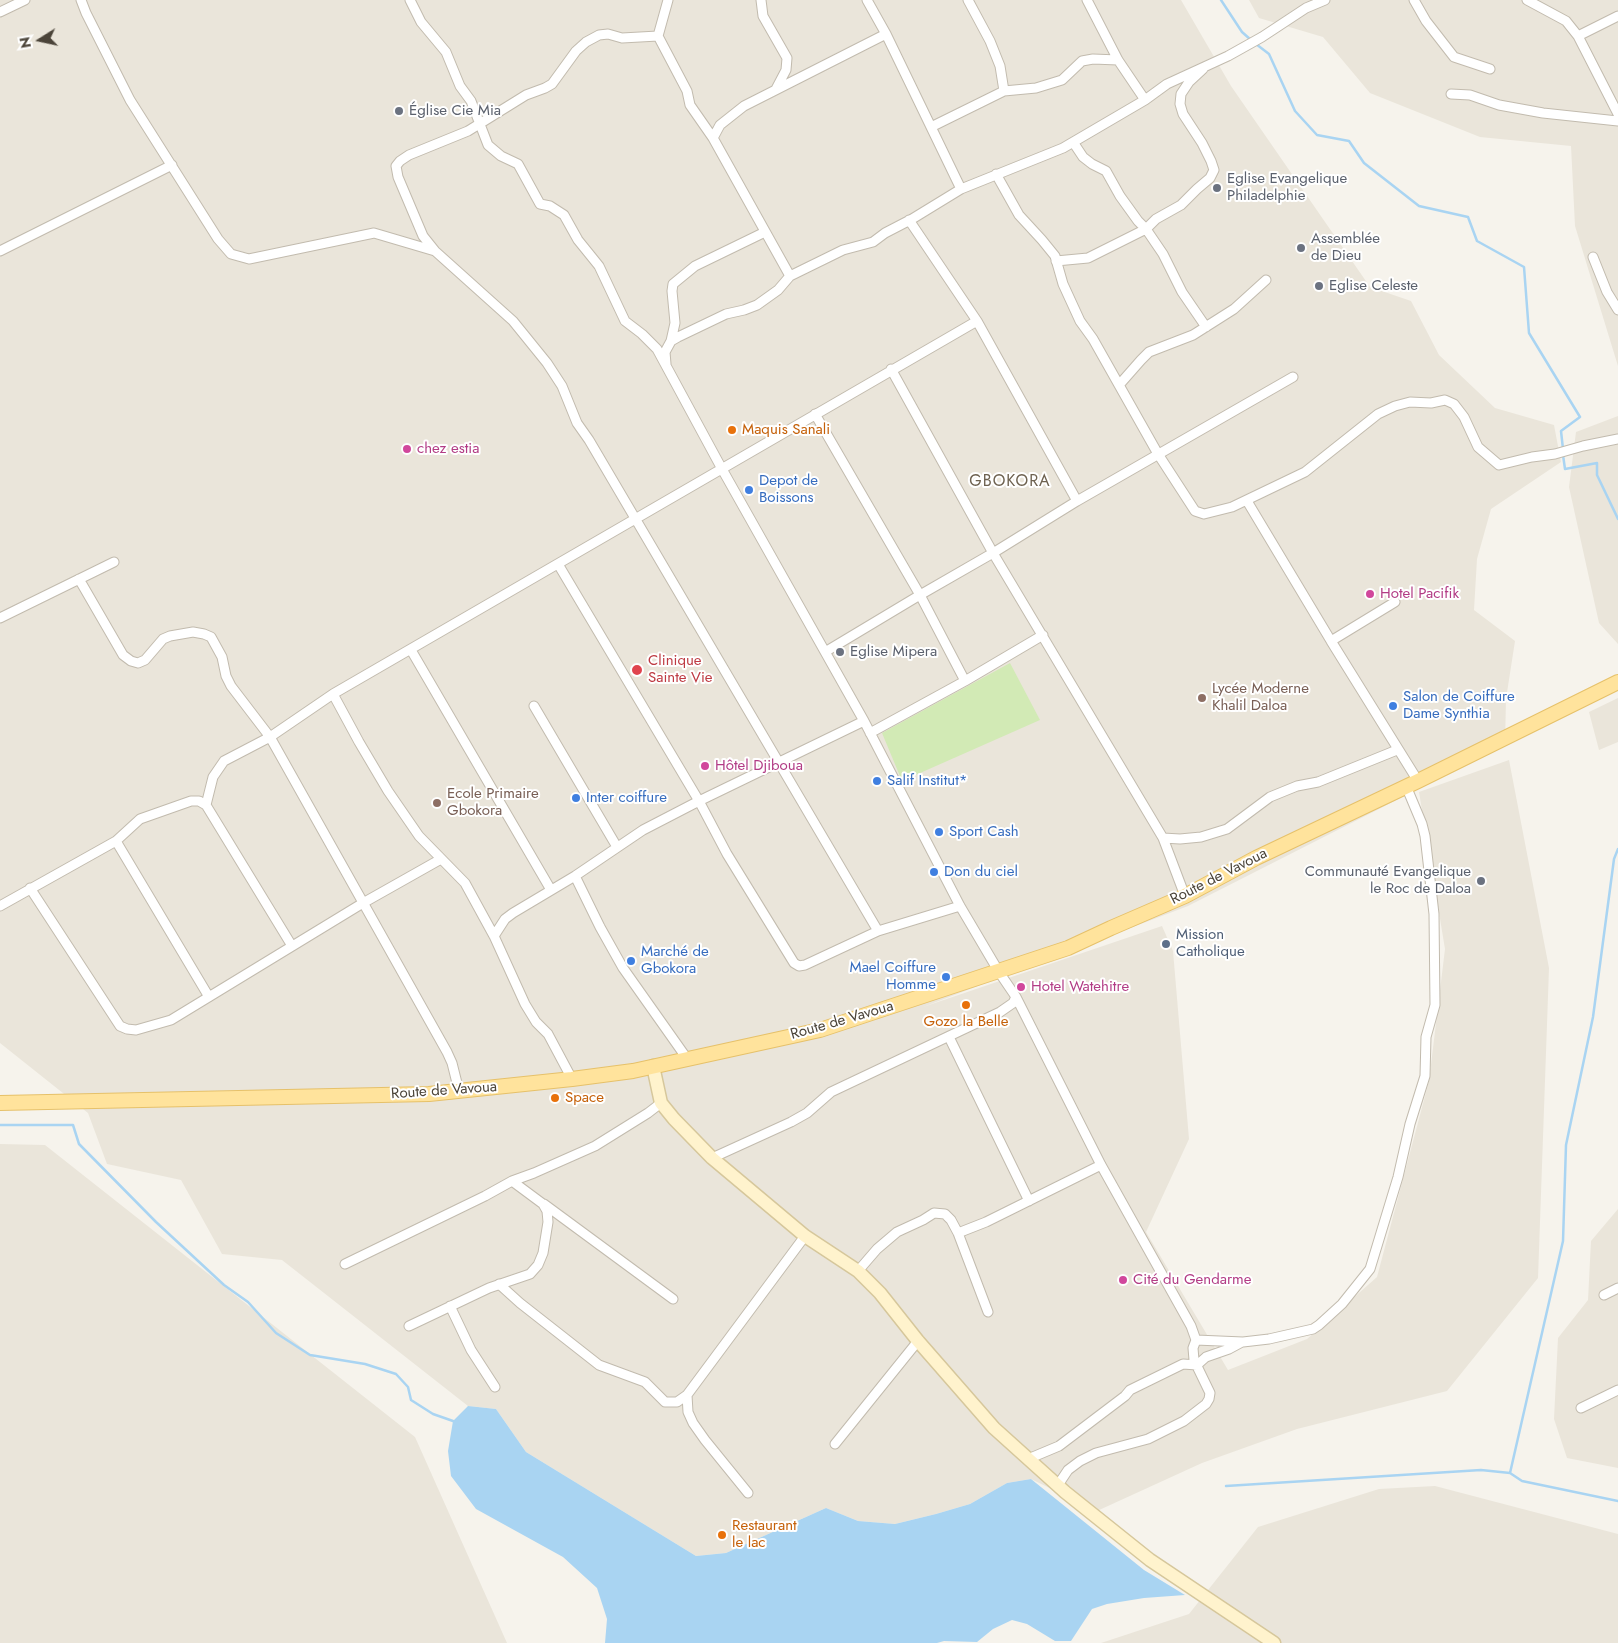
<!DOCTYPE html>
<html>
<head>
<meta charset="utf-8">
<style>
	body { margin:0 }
	#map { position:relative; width:1618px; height:1643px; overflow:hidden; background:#f6f3ec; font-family:Jost,sans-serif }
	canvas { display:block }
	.north { position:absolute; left:15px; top:15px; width:50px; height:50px; -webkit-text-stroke:4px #fff; paint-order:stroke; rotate:260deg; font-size:14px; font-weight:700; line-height:20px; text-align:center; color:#4b4439 }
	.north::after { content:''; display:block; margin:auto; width:18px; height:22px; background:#4b4439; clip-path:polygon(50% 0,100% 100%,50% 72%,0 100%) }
</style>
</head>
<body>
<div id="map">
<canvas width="1618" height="1643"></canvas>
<div class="north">N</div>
</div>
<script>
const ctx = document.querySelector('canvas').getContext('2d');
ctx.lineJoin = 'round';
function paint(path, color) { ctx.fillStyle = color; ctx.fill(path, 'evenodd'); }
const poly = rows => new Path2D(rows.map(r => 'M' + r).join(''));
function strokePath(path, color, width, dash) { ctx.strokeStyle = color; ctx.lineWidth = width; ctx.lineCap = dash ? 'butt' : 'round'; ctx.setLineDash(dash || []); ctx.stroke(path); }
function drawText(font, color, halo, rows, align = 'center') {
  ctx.font = font + ' Jost,sans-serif'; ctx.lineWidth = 4; ctx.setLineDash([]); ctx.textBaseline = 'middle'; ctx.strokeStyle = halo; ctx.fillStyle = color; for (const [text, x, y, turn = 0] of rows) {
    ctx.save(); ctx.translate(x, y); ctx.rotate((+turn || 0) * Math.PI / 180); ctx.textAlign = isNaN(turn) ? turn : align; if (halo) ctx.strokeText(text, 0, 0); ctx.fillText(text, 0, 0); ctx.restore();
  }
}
paint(poly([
	[0,0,1181,0,1231,86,1370,287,1411,301,1439,355,1495,408,1554,425,1561,462,1491,509,1477,559,1474,610,1515,641,1506,699,1505,745,1188,906,923,1007,1162,926,1173,951,1189,1139,1146,1232,1228,1370,1307,1339,1377,1277,1429,1081,1445,949,1419,792,1509,760,1549,968,1538,1278,1447,1391,1297,1429,1202,1463,1097,1511,1031,1479,1007,1483,970,1504,936,1514,895,1524,858,1521,826,1508,726,1553,696,1556,526,1452,496,1409,468,1406,282,1260,222,1254,181,1180,107,1164,88,1113,0,1043],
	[1249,0,1618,0,1618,366,1575,226,1571,146,1480,137,1370,93,1323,37,1259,18],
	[1618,416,1618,644,1599,623,1569,487,1576,432],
	[1618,698,1618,742,1599,750,1589,712],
	[0,1144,45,1145,415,1437,507,1643,0,1643],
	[1618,1209,1618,1468,1567,1458,1554,1419,1558,1338,1588,1300,1591,1241],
	[1435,1486,1618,1534,1618,1643,1101,1643,1189,1614,1258,1527,1379,1489]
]), '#eae5da');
paint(poly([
	[1010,663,1040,720,902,781,882,733]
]), '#d2eab5');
paint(poly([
	[468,1406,496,1409,526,1452,696,1556,726,1553,826,1508,858,1521,895,1524,936,1514,970,1504,1007,1483,1031,1479,1144,1570,1185,1595,1144,1598,1107,1604,1092,1609,1071,1641,1055,1641,1027,1624,1012,1620,993,1629,977,1642,944,1641,937,1643,605,1643,607,1619,597,1588,563,1557,476,1509,451,1476,448,1451,453,1421]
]), '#a9d4f2');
strokePath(poly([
	[1221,0,1242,32,1251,40],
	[1256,44,1269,54,1295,111,1317,135,1349,141,1364,163,1419,206,1468,217,1477,241,1524,267,1529,333,1580,417,1561,431,1563,449],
	[1563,455,1565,469,1597,463,1597,475,1618,519],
	[0,1125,73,1125,79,1144,156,1222,224,1285,248,1302,276,1333,310,1355,365,1364,396,1374,408,1387,411,1400,433,1414,453,1421,456,1423],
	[1510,1473,1563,1241,1566,1145,1593,1017,1614,859,1618,849],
	[1226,1486,1481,1470,1510,1473,1522,1481,1618,1501]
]), '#a9d4f2', 2.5);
const street = poly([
	[81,0,86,13,130,100,218,239,231,254,249,259,374,233,435,251],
	[410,0,421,22,446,52,460,86,471,101,488,145,501,156,518,164,540,204,550,206,564,215,578,240,599,266,625,321,642,334,657,349,722,469,864,721,960,906,999,972,1016,997,1101,1165,1191,1326,1196,1340,1193,1348,1194,1360,1210,1393,1209,1399,1206,1404,1184,1421,1148,1439,1096,1453,1080,1461,1068,1470,1058,1485],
	[668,0,658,36,687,91,690,105,713,138,790,276],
	[761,0,763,16,787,58,786,70,776,89],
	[867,0,886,34,961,189],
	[968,0,990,41,1000,66,1004,91],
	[1087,0,1118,60,1145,100],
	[1414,0,1426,21,1454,57,1490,69],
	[1527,0,1566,21,1578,36,1618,114],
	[0,12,25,0],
	[658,36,622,38,608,34,599,35,586,42,576,51,552,84,545,88,526,95,468,131,409,155,400,161,396,166,398,177,423,236,435,251,513,321,547,363,562,386,577,423,589,440,878,931,960,906],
	[1578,36,1618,16],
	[1451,94,1470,95,1499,105,1543,113,1618,121],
	[931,127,1004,91,1036,88,1062,80,1082,61,1093,59,1118,60],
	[713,138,720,125,744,106,886,34],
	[1073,142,1083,157,1092,164,1106,171,1120,196,1138,221,1146,229,1163,254,1182,292,1206,327],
	[996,174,1019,215,1042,240,1055,256,1063,284,1080,321,1093,339,1158,454,1195,511,1204,514,1232,507,1305,472,1378,414,1395,406,1410,402,1431,403,1445,400,1454,404,1464,417,1478,447,1499,465,1532,457,1555,454,1583,446,1618,439],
	[909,220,977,321,1077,501],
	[0,251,172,165],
	[1593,257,1607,292,1618,310],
	[1056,261,1088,258,1146,229,1156,219,1181,205,1197,189,1210,178,1214,170,1211,161,1202,143,1183,114,1180,104,1181,94,1189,82,1203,69],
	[671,341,675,323,672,291,673,284,695,266,765,232],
	[666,364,665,352,671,341,678,337,726,314,744,310,757,305,778,290,790,276,843,250,873,242,885,233,912,219,961,189,1063,148,1145,100,1167,84,1228,56,1262,37,1306,8,1325,0],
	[891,369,993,553,1163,838,1185,896],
	[1119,385,1141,360,1149,352,1193,335,1234,309,1266,280],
	[815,414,920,595,965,681],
	[1247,501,1331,641],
	[558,564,699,801,727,854,794,963,799,966,805,965,878,931],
	[79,579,123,655,131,661,138,663,145,660,163,639,170,636,193,632,204,634,211,637,222,657,226,676,231,686,270,737,447,1052,452,1063,459,1091],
	[1395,602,1331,641,1418,781],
	[0,618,114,562],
	[411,650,551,890],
	[825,652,920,595,993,553,1077,501,1293,377],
	[333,694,359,742,388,791,419,836,465,883,494,936,525,1004,536,1022,548,1034,572,1079],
	[534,706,617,847],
	[870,733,965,681,1043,635],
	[206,805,213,777,224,761,270,737,333,694,977,321],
	[1163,838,1180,839,1201,837,1227,829,1270,797,1297,786,1318,782,1397,750],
	[116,841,209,997],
	[575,876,600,927,623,968,688,1060],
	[30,888,120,1026,127,1029,136,1030,171,1020,363,903,441,859],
	[0,906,116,841,140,819,191,801,199,801,206,805,292,946],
	[494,936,505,919,513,913,575,876,643,830,699,801,864,721],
	[949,1037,1029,1201],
	[712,1158,791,1122,807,1113,831,1092,1000,1012,1013,1003,1016,997],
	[544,1204,673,1299],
	[958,1233,988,1312],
	[345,1264,485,1196,512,1181,534,1173,595,1146,648,1113,661,1103],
	[858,1271,877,1249,897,1232,923,1220,934,1213,945,1214,951,1220,958,1233,986,1222,1101,1165],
	[499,1284,520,1303,599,1365,645,1382,665,1402,677,1402,687,1395,805,1236],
	[1604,1295,1618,1288],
	[450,1306,471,1350,495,1387],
	[409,1326,489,1288,530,1274,538,1265,543,1253,548,1222,547,1211,543,1204,512,1181],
	[1196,1340,1243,1342,1269,1339,1313,1329,1319,1325,1342,1304,1370,1269,1398,1177,1410,1124,1425,1076,1426,1037,1435,1005,1434,914,1425,836,1422,824,1406,786],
	[687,1395,688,1412,693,1423,705,1440,748,1493],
	[1581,1408,1618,1390],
	[835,1444,918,1341],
	[1028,1459,1059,1446,1125,1396,1130,1390,1183,1364,1197,1365,1206,1357,1229,1349,1242,1342]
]);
const secondary = poly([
	[653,1066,661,1103,674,1119,712,1158,805,1236,858,1271,880,1293,918,1341,994,1428,1065,1492,1150,1560,1274,1643]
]);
const primary = poly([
	[0,1103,429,1094,572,1079,633,1071,820,1030,1068,948,1111,928,1185,896,1256,858,1418,781,1618,682]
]);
strokePath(street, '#c2bbae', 11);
strokePath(secondary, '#d6c79b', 15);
strokePath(primary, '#e6c16a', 16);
strokePath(street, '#fff', 9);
strokePath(secondary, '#fff3cd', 12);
strokePath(primary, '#ffe39c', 14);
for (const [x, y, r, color] of [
	[399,111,5,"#6b7280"],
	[1217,188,5,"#6b7280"],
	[1301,248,5,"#6b7280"],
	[1319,286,5,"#6b7280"],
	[732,430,5,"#e8710a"],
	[407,449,5,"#d1479c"],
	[749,490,5,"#3f7fe0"],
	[1370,594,5,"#d1479c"],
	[840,652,5,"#6b7280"],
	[637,670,6,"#e0444e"],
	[1202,698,5,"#8d6e63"],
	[1393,706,5,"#3f7fe0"],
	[705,766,5,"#d1479c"],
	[877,781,5,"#3f7fe0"],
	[576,798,5,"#3f7fe0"],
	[437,803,5,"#8d6e63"],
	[939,832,5,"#3f7fe0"],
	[934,872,5,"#3f7fe0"],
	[1481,881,5,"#6b7280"],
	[1166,944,5,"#5c6f8a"],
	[631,961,5,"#3f7fe0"],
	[946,977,5,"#3f7fe0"],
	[1021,987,5,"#d1479c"],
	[966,1005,5,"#e8710a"],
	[555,1098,5,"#e8710a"],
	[1123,1280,5,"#d1479c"],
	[722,1535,5,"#e8710a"]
]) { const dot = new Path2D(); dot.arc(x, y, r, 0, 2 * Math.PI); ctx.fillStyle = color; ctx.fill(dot); strokePath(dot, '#fff', 2); }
drawText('15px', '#5b616d', '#fff', [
	["Église Cie Mia",409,111],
	["Eglise Evangelique",1227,179],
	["Philadelphie",1227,196],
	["Assemblée",1311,239],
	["de Dieu",1311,256],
	["Eglise Celeste",1329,286],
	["Eglise Mipera",850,652],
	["Communauté Evangelique",1471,872,"right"],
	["le Roc de Daloa",1471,889,"right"]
], 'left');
drawText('15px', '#c56008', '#fff', [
	["Maquis Sanali",742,430],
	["Gozo la Belle",966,1022,"center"],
	["Space",565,1098],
	["Restaurant",732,1526],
	["le lac",732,1543]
], 'left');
drawText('15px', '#b23c85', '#fff', [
	["chez estia",417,449],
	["Hotel Pacifik",1380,594],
	["Hôtel Djiboua",715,766],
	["Hotel Watehitre",1031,987],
	["Cité du Gendarme",1133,1280]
], 'left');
drawText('15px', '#366cbe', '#fff', [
	["Depot de",759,481],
	["Boissons",759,498],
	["Salon de Coiffure",1403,697],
	["Dame Synthia",1403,714],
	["Salif Institut*",887,781],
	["Inter coiffure",586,798],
	["Sport Cash",949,832],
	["Don du ciel",944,872],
	["Marché de",641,952],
	["Gbokora",641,969],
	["Mael Coiffure",936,968,"right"],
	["Homme",936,985,"right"]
], 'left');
drawText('15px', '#be3a42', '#fff', [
	["Clinique",648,661],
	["Sainte Vie",648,678]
], 'left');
drawText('15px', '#785e54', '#fff', [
	["Lycée Moderne",1212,689],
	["Khalil Daloa",1212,706],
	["Ecole Primaire",447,794],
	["Gbokora",447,811]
], 'left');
drawText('15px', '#4b4439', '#fff', [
	["Route de Vavoua",1219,877,-27],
	["Route de Vavoua",842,1021,-16],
	["Route de Vavoua",444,1091,-4]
]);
drawText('15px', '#4e5e75', '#fff', [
	["Mission",1176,935],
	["Catholique",1176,952]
], 'left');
ctx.letterSpacing = '1px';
drawText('16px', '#6e6250', '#fff', [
	["GBOKORA",1010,482]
]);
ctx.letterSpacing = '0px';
</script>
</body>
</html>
